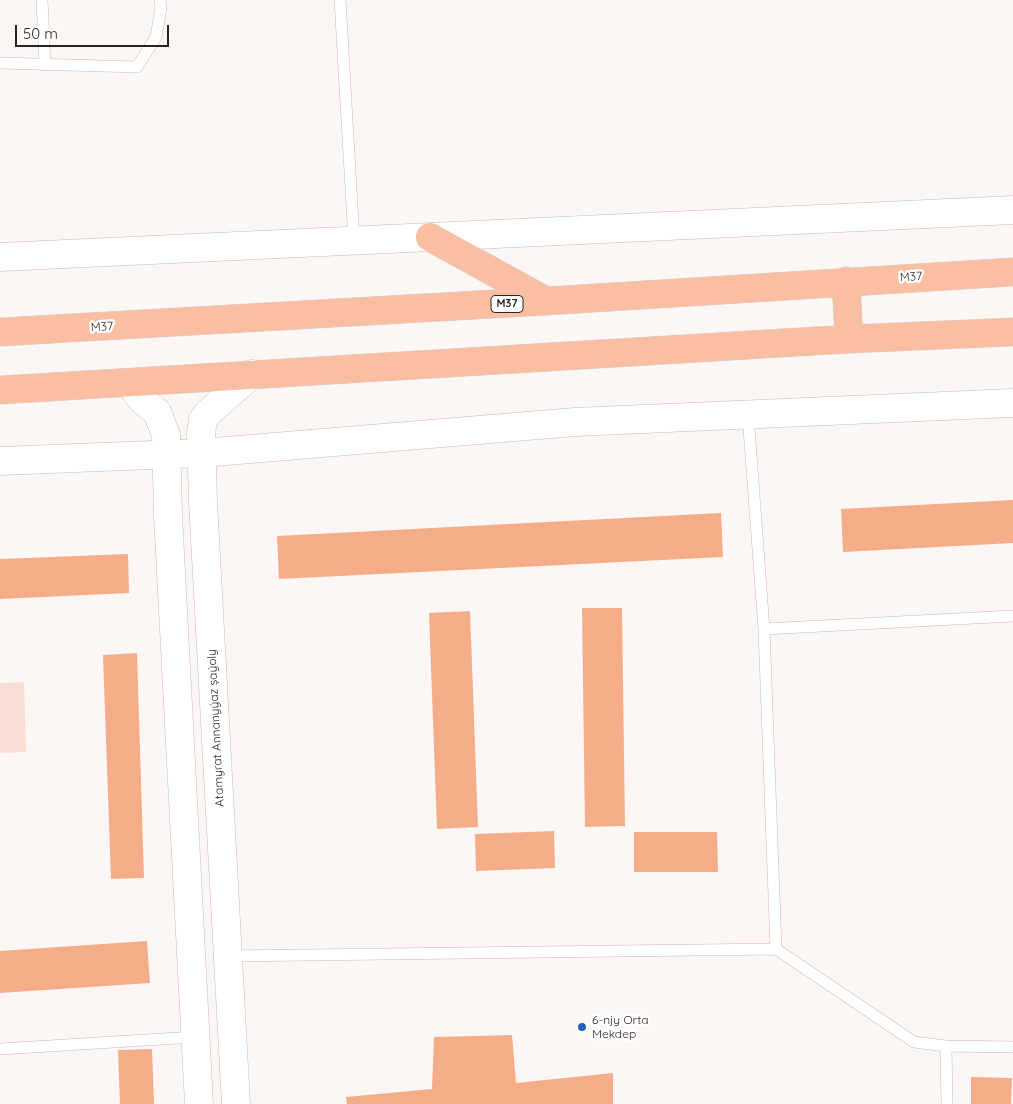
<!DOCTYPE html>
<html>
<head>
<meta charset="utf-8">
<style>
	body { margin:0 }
	#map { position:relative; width:1013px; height:1104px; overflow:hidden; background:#fcf7f5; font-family:Quicksand,sans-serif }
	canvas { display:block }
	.scale { position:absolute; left:15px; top:25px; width:154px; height:22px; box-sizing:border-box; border:2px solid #2b231f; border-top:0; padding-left:6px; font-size:15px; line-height:18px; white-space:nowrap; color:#2b231f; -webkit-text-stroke:4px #fff; paint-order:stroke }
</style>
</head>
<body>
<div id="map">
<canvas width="1013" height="1104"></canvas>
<div class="scale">50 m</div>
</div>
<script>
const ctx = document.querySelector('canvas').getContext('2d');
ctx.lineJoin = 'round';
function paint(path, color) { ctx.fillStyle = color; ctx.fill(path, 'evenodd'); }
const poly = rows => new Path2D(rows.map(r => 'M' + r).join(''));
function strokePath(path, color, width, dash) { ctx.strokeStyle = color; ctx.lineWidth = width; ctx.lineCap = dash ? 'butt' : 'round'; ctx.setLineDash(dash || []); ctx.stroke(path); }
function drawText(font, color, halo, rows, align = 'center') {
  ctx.font = font + ' Quicksand,sans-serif'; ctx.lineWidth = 5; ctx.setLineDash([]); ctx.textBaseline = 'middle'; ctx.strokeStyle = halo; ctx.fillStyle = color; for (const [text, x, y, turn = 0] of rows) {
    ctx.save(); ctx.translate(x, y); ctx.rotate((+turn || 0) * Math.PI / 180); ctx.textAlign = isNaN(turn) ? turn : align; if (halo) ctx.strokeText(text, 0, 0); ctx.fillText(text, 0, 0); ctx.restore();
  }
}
paint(poly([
	[24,682,26,752,0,753,0,683]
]), '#f8ded2');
paint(poly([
	[1013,500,1013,543,843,552,841,509],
	[721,513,723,557,279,579,277,536],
	[128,554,129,593,0,599,0,559],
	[582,608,622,608,625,826,585,827],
	[470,611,478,827,437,829,429,613],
	[137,653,144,878,111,879,103,655],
	[554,831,555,868,476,871,475,834],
	[634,832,717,832,718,872,634,872],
	[147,941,150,983,0,993,0,951],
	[512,1035,516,1083,613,1073,613,1104,347,1104,346,1097,432,1089,434,1037],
	[152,1049,154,1104,120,1104,118,1050],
	[971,1077,1012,1078,1011,1104,971,1104]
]), '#f5ad89');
const service = poly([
	[42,0,45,65],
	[340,0,354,240],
	[0,63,137,67,156,37,161,8,160,0],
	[748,415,764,629],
	[776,949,914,1042,946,1046,1013,1047],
	[229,956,776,949,764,629,1013,616],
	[946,1046,947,1104],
	[0,1049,195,1037]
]);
const tertiary = poly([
	[0,257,1013,210],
	[130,384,142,400,157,412,166,435,168,515,199,1104],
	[0,461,202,453,575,422,1013,403],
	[236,1104,203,502,201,433,203,420,208,413,252,374]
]);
const trunk = poly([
	[430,237,546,301],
	[846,281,849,339],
	[0,332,546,301,1013,272],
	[0,390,849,339,1013,332]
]);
strokePath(service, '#ceb7ac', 12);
strokePath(tertiary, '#ceb7ac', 29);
strokePath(trunk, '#d5d3d2', 29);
strokePath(service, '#fff', 11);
strokePath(tertiary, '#fff', 28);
strokePath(trunk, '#fabfa2', 28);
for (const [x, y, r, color] of [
	[582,1027,5,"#2360b1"]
]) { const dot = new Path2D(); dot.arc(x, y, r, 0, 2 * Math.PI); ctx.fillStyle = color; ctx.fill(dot); strokePath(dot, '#fff', 2); }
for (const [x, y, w] of [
	[507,304,32]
]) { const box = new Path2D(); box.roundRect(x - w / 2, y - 8.5, w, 17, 4); ctx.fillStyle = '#fff'; ctx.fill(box); strokePath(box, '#2b231f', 1); }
drawText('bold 11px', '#2b231f', null, [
	["M37",507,304]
]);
drawText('12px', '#2b231f', '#fff', [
	["M37",911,277,-3],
	["M37",102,327,-3],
	["Atamyrat Annanyýaz şaýoly",216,728,-93]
]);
drawText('12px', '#2b231f', '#fff', [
	["6-njy Orta",592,1020],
	["Mekdep",592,1034]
], 'left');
</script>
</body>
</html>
